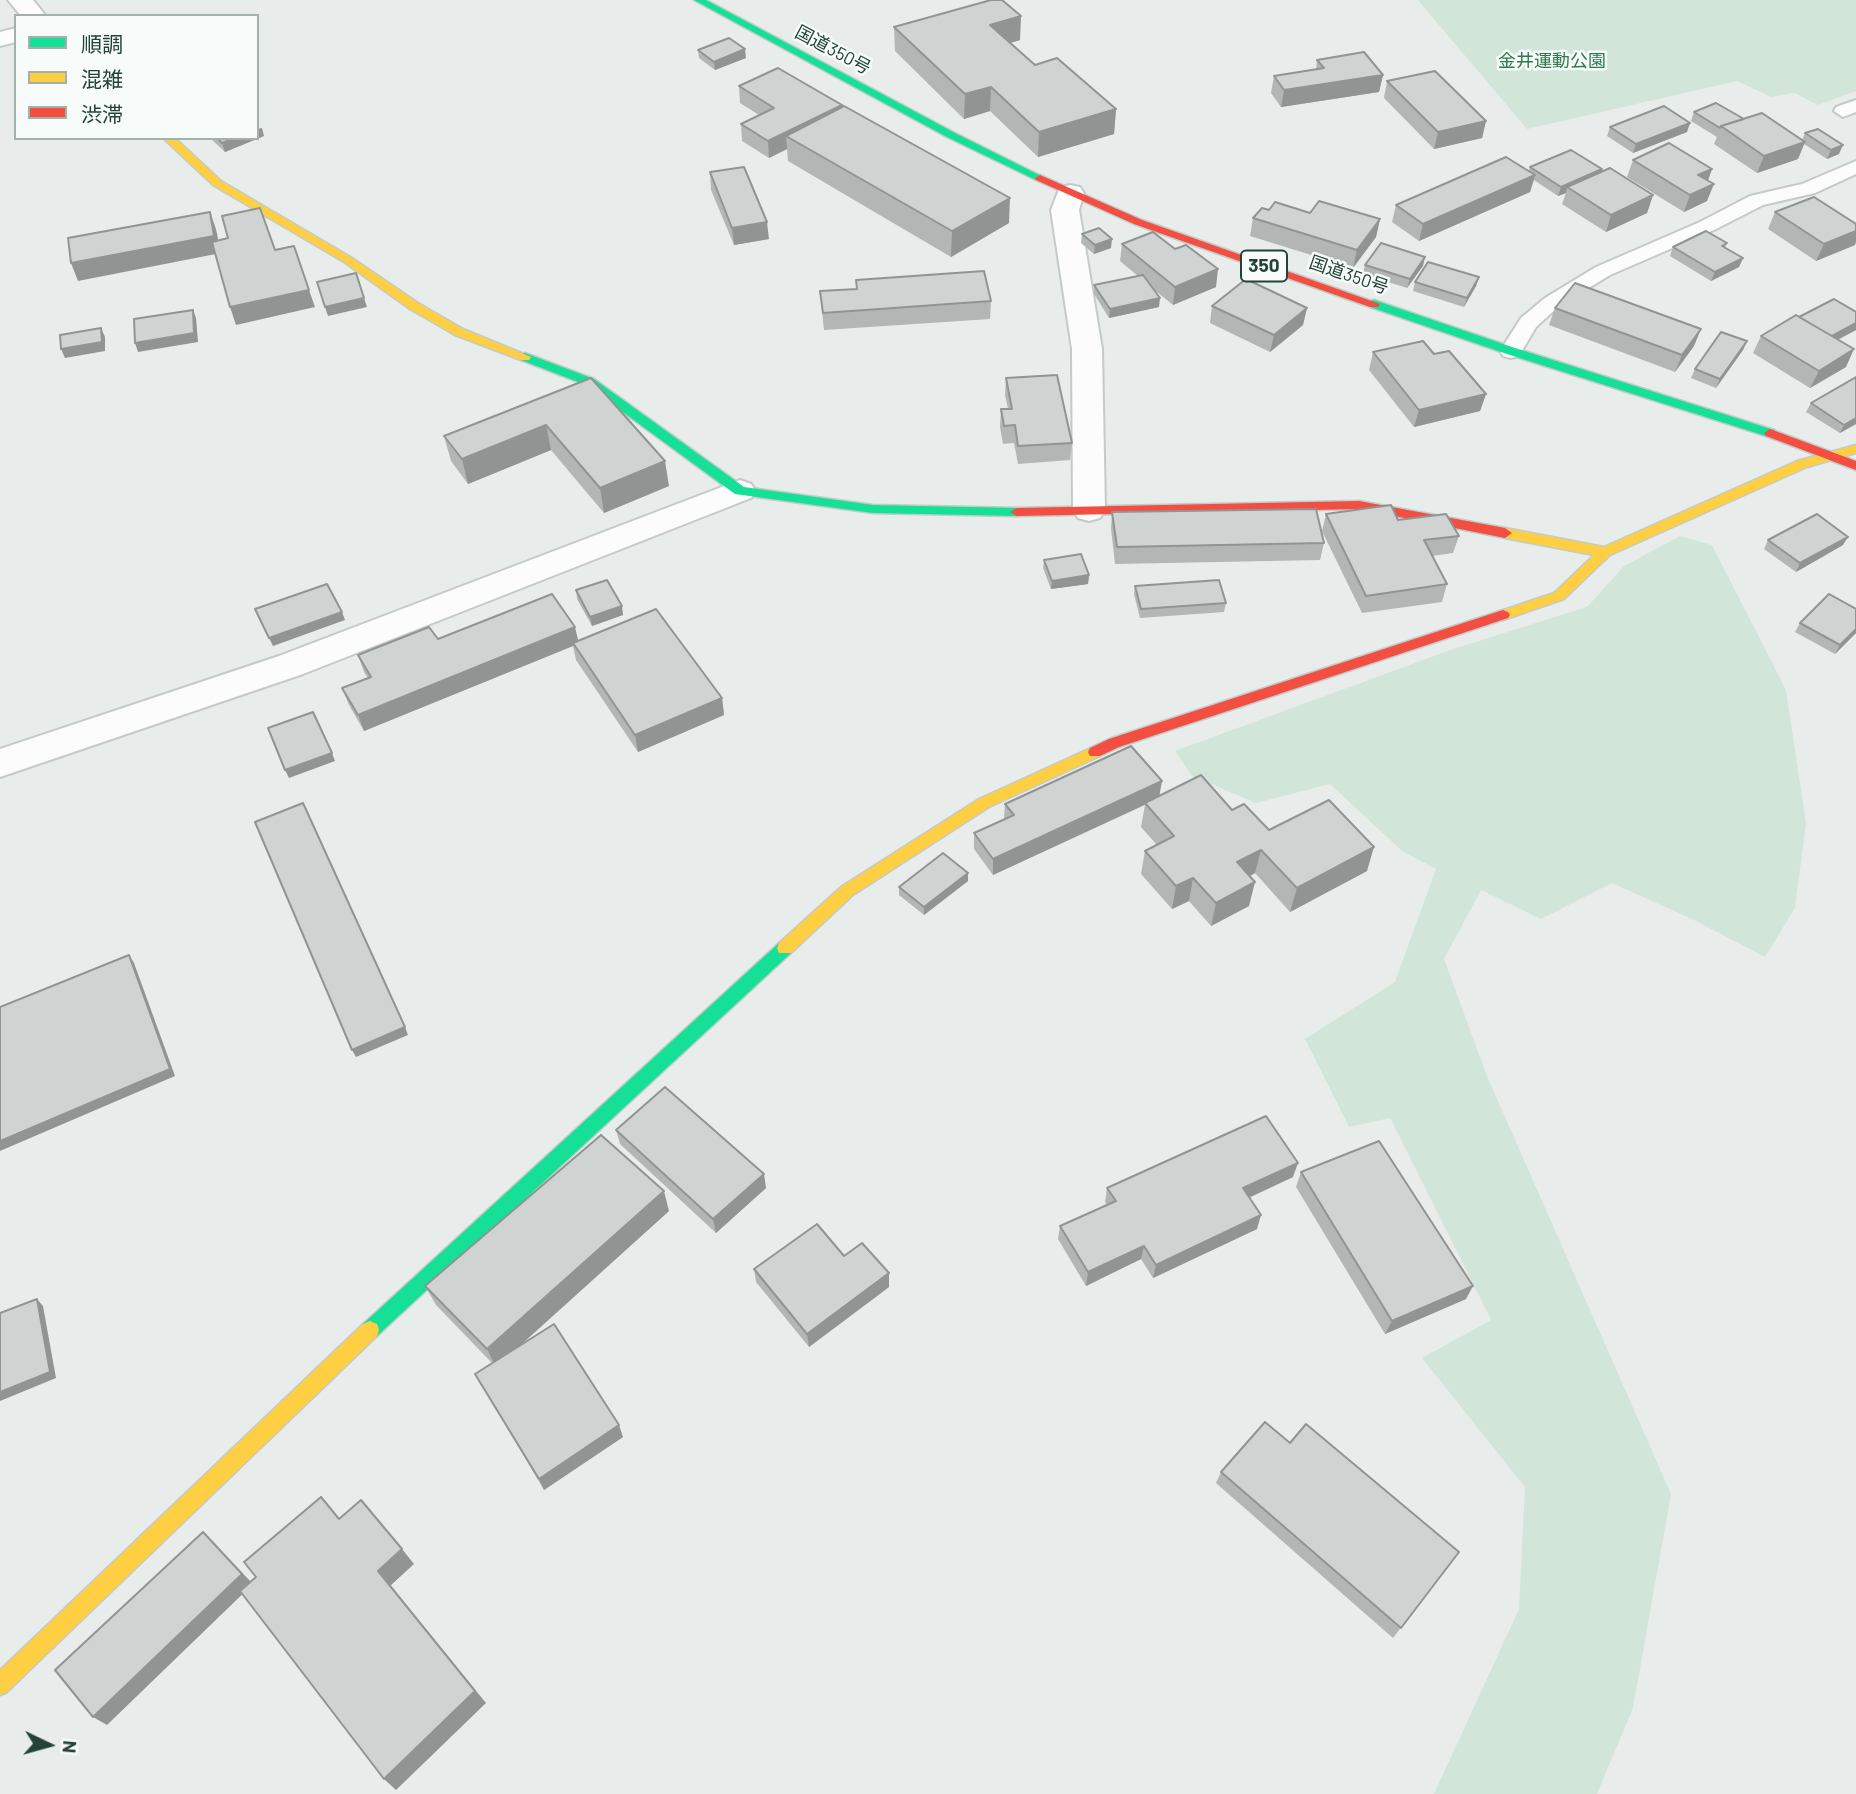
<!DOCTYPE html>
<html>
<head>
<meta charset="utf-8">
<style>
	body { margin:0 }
	#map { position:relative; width:1856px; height:1794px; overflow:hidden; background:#e8edeb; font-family:Barlow,"Noto Sans JP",sans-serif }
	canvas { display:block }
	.legend { position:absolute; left:14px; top:14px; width:245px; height:126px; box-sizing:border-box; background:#f7fbf9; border:2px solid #a3b1ad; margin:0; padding:9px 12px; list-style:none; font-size:21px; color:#24423a }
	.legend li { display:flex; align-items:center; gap:14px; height:35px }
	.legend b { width:35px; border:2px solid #a3b1ad }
	.north { position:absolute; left:14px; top:1710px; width:70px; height:70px; -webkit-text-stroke:5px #f7fbf9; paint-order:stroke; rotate:95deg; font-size:19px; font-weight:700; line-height:28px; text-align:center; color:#24423a }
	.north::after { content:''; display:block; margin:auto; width:24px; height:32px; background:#24423a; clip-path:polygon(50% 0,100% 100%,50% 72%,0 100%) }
</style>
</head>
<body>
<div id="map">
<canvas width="1856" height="1794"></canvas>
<ul class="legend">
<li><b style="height:9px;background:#16e098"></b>順調</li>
<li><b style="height:9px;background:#ffcf43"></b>混雑</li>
<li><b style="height:9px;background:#f24e42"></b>渋滞</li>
</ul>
<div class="north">N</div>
</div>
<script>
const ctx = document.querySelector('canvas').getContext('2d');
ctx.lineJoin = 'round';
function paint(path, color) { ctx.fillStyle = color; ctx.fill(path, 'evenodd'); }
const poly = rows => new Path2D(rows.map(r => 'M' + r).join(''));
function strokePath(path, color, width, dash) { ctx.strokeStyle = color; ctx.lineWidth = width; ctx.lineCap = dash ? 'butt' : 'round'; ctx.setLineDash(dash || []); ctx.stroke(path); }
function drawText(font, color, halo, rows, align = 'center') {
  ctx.font = font + ' Barlow,"Noto Sans JP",sans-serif'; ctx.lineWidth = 5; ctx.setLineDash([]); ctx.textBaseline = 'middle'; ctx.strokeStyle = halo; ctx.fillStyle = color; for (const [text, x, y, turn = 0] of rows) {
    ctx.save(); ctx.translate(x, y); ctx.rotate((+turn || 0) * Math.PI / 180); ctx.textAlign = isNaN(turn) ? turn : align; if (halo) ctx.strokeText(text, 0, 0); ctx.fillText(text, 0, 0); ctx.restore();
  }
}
paint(poly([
	[1418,0,1856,0,1856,91,1818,105,1794,93,1771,97,1737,81,1527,129],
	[1680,536,1712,545,1786,690,1806,823,1795,908,1765,957,1694,920,1612,883,1541,919,1481,890,1444,959,1487,1076,1671,1494,1633,1708,1597,1794,1434,1794,1519,1609,1525,1487,1422,1358,1491,1320,1390,1118,1349,1127,1305,1039,1395,982,1436,869,1402,851,1330,784,1256,803,1192,776,1175,751,1453,649,1587,607,1624,566]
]), '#d1e6d8');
const lane = poly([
	[1856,100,1856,112,1843,117,1834,111,1836,107,1856,100],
	[1856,161,1856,174,1815,193,1763,205,1714,230,1610,275,1559,306,1536,327,1519,356,1511,358,1503,356,1500,351,1521,318,1545,298,1596,267,1700,222,1750,196,1802,184,1856,161]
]);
const street = poly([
	[8,0,33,0,46,16,21,16,8,0],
	[16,28,16,42,0,46,0,32,16,28],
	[1070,185,1080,187,1084,193,1079,210,1102,349,1105,510,1100,518,1089,521,1078,518,1073,510,1072,349,1051,210,1060,187,1070,185],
	[740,480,751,484,756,491,751,498,303,674,0,777,0,749,279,656,740,480]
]);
const fast = poly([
	[694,0,706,0,955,133,1045,178,1036,180,947,137,694,0],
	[1374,300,1515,348,1774,430,1776,433,1770,437,1766,436,1507,354,1370,307,1370,301,1374,300],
	[525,353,594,379,744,487,873,505,1017,508,1024,512,1017,516,873,513,735,494,586,385,521,360,521,354,525,353],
	[785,941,791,943,793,948,791,953,377,1336,370,1339,363,1336,361,1330,363,1324,779,943,785,941]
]);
const slow = poly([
	[163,138,175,138,221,181,352,258,418,303,463,329,531,357,529,360,521,360,455,335,410,309,344,262,213,185,163,138],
	[1856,445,1856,453,1807,467,1610,555,1564,599,1503,620,1496,615,1498,612,1554,593,1594,555,1505,538,1498,533,1500,530,1505,528,1604,547,1797,461,1856,445],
	[1095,746,1100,748,1102,752,1100,756,989,807,853,895,791,953,779,953,777,948,779,943,841,887,979,799,1095,746],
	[370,1321,377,1324,379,1330,377,1336,7,1692,0,1695,0,1670,363,1324,370,1321]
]);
const jam = poly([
	[1040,175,1142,220,1380,304,1378,307,1370,307,1134,224,1036,180,1035,178,1040,175],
	[1770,429,1856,461,1856,470,1766,436,1764,433,1770,429],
	[1359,501,1505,528,1512,533,1505,538,1359,509,1017,516,1010,512,1017,508,1359,501],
	[1503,610,1508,612,1510,615,1508,618,1119,747,1100,756,1090,756,1088,752,1090,748,1109,739,1503,610]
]);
strokePath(lane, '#c5cac8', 4);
strokePath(street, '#c5cac8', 4);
strokePath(fast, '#c3cbc8', 3);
strokePath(slow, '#c3cbc8', 3);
strokePath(jam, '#c3cbc8', 3);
paint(lane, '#fcfcfc');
paint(street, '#fcfcfc');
paint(fast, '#16e098');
paint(slow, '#ffcf43');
paint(jam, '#f24e42');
paint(poly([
	[894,27,1020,40,1010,43,1035,65,1116,109,1114,134,1038,157,990,111,964,119,895,51],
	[698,50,746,58,715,70,699,58],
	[1317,60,1383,75,1379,92,1281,107,1271,93,1274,76,1316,70],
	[1387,81,1486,121,1482,138,1434,149,1384,98],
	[739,86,842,105,842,107,1009,223,951,257,788,161,787,149,769,158,742,141,741,124,759,115,740,103],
	[1694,112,1744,119,1802,140,1805,133,1839,154,1827,159,1804,144,1798,159,1757,173,1714,144,1717,137,1691,121],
	[1610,127,1687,132,1633,153,1607,136],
	[264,136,225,152,210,138,257,138],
	[1633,160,1712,169,1708,180,1707,201,1684,212,1627,177],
	[1530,167,1601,172,1653,195,1647,213,1606,232,1562,204,1566,193,1558,196,1534,180,1530,192,1419,241,1392,222,1396,205,1529,170],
	[710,172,769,239,734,245,711,190],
	[1269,210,1310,213,1380,219,1376,237,1353,268,1250,236,1253,218],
	[1775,212,1855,245,1816,261,1768,229],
	[1082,234,1111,248,1094,254,1081,243],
	[1727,243,1725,248,1743,258,1739,267,1711,281,1670,256,1673,247],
	[1122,244,1216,287,1173,305,1152,288,1159,307,1109,318,1094,294,1094,285,1138,276,1120,261],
	[1365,265,1423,266,1407,288,1363,274],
	[1479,277,1476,286,1464,307,1413,291,1415,282],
	[856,280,991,301,990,319,824,330,820,291,856,289],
	[1212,306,1307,308,1303,325,1270,352,1210,323],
	[1555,308,1694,346,1675,372,1549,325],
	[1856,312,1856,330,1838,340,1846,367,1810,388,1753,353,1761,336,1799,317],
	[1747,341,1743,350,1716,388,1691,378,1695,369],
	[1373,352,1486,394,1480,411,1414,427,1369,370],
	[1856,377,1856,424,1840,433,1806,412,1811,403],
	[591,378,669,486,604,513,551,450,468,484,451,461,444,436],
	[1006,378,1072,443,1070,460,1018,464,1014,443,1003,444,1000,427,1001,409,1008,409,1005,395],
	[1112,512,1324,543,1320,560,1115,564,1111,529],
	[1326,514,1398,520,1459,536,1453,553,1432,556,1447,584,1442,602,1362,613,1322,531],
	[1768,540,1843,545,1796,572,1764,549],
	[1044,560,1089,575,1088,584,1051,589,1043,568],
	[1135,586,1226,603,1224,612,1140,618,1134,594],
	[576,590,623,615,592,626,577,599],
	[1856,609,1856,633,1835,654,1795,632,1800,623],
	[438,639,578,641,722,698,724,715,638,752,576,660,573,646,364,731,349,705,342,688,368,678,364,672,358,655],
	[1159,796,1232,810,1269,830,1367,871,1290,912,1255,873,1250,876,1249,906,1211,926,1189,901,1172,909,1141,874,1145,851,1157,845,1141,827,1145,805,993,875,974,849,974,833,1004,819,1005,804],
	[968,873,968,881,924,915,899,895,899,887],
	[616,1130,766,1188,716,1233,620,1144],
	[1301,1172,1466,1299,1385,1334,1296,1187],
	[1293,1177,1249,1198,1257,1229,1153,1278,1141,1259,1086,1286,1058,1239,1060,1226,1107,1205,1105,1202,1107,1188],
	[669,1211,521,1345,623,1437,544,1490,475,1374,492,1363,436,1305,425,1286],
	[844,1256,889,1273,889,1287,809,1347,756,1282,754,1269],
	[1290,1443,1459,1552,1393,1638,1216,1483,1221,1472]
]), '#b2b6b5');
paint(poly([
	[1021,16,1020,40,989,49,990,25],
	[745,49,746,58,715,70,714,62],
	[1383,75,1379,92,1281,107,1284,90],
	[991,87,990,111,964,119,965,94],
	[842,105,842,122,786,136,787,149,769,158,768,141],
	[1116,109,1114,134,1038,157,1039,132],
	[1486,121,1482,138,1434,149,1438,132],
	[1690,123,1687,132,1633,153,1636,144],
	[262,128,264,136,225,152,222,143,234,138,257,138,257,129],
	[1805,142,1798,159,1757,173,1764,156],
	[1843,145,1839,154,1827,159,1831,150],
	[1602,169,1600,178,1567,187,1566,193,1558,196,1561,187],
	[1712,169,1706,186,1698,175],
	[1535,175,1530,192,1419,241,1423,224],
	[1714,184,1707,201,1684,212,1690,195],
	[1653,195,1647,213,1606,232,1611,215],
	[1010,198,1009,223,951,257,952,231],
	[210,212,216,229,221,253,78,281,71,263],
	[1380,219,1376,237,1353,268,1357,250],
	[767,222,769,239,734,245,732,228],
	[1856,231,1856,242,1855,245,1816,261,1824,244],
	[1112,239,1111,248,1094,254,1095,245],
	[1425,257,1423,266,1407,288,1410,279],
	[1743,258,1739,267,1711,281,1715,272],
	[1218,269,1216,287,1173,305,1175,287],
	[1479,277,1476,286,1464,307,1467,298],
	[309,290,315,307,236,325,230,307],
	[364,298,367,307,328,316,325,307],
	[1160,298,1159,307,1109,318,1110,309],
	[1307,308,1303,325,1270,352,1274,335],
	[193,310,196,318,198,342,138,352,135,343],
	[1856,323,1856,330,1827,345,1831,337],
	[101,328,105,337,105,351,65,358,61,349],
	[1701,329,1694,346,1675,372,1682,355],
	[1747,341,1743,350,1716,388,1720,379],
	[1854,349,1846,367,1810,388,1819,371],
	[1486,394,1480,411,1414,427,1419,410],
	[1856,418,1856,424,1840,433,1844,425],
	[546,425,551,450,468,484,462,459],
	[665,461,669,486,604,513,600,488],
	[1848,537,1843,545,1796,572,1800,563],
	[1089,575,1088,584,1051,589,1052,581],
	[622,606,623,615,592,626,590,617],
	[342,612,345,620,273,646,269,638],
	[575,627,579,644,573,643,573,646,364,731,358,715],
	[1856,629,1856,633,1835,654,1840,645],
	[722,698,724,715,638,752,635,735],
	[332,753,335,761,289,778,285,770],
	[1162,781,1159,798,993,875,993,859],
	[1374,847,1367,871,1290,912,1297,888],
	[1261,850,1255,873,1232,886,1237,862],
	[968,873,968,881,924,915,924,907],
	[1193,878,1189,901,1172,909,1176,886],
	[1255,882,1249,906,1211,926,1216,903],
	[129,955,134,963,175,1076,0,1151,0,1141],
	[405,1027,408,1035,356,1057,352,1050],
	[1298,1163,1293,1177,1239,1202,1243,1188],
	[764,1174,766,1188,716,1233,713,1219],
	[664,1191,669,1211,496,1367,487,1349],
	[1261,1215,1257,1229,1153,1278,1156,1265],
	[1144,1246,1141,1259,1086,1286,1088,1272],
	[889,1273,889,1287,809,1347,807,1334],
	[1473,1286,1466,1299,1385,1334,1392,1321],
	[37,1299,43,1306,56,1378,0,1401,0,1392],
	[619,1425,623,1437,544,1490,539,1479],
	[203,1532,253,1584,107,1725,93,1717],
	[402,1549,414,1564,390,1586,486,1703,396,1790,384,1779,378,1571]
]), '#919493');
const building = poly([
	[991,0,1002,0,1021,16,990,25,1035,65,1057,58,1116,109,1039,132,991,87,965,94,894,27,991,0],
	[729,38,745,49,714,62,698,50,729,38],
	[1364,52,1383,75,1284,90,1274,76,1324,68,1317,60,1364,52],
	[778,68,842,105,768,141,741,124,774,108,739,86,778,68],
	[1435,71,1486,121,1438,132,1387,81,1435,71],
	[1716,103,1744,119,1721,126,1720,128,1694,112,1716,103],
	[844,106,1010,198,952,231,786,136,844,106],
	[1664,106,1690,123,1636,144,1610,127,1664,106],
	[1762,113,1805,142,1764,156,1721,126,1762,113],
	[1818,129,1843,145,1831,150,1805,133,1818,129],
	[217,138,234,138,222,143,217,138],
	[1669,143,1712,169,1698,175,1714,184,1690,195,1633,160,1669,143],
	[1571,150,1602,169,1561,187,1530,167,1571,150],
	[1506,157,1535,175,1423,224,1396,205,1506,157],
	[744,167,767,222,732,228,710,172,744,167],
	[1610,168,1653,195,1611,215,1567,187,1610,168],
	[1814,197,1856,224,1856,231,1824,244,1775,212,1814,197],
	[1319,201,1380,219,1357,250,1253,218,1262,208,1269,210,1275,202,1310,213,1319,201],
	[260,208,275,250,294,246,309,290,230,307,212,242,228,238,222,216,260,208],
	[210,212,214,236,71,263,68,238,210,212],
	[1099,228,1112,239,1095,245,1082,234,1099,228],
	[1706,231,1727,243,1722,246,1743,258,1715,272,1673,247,1706,231],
	[1153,232,1175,249,1186,245,1218,269,1175,287,1122,244,1153,232],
	[1381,243,1425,257,1410,279,1365,265,1381,243],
	[1428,262,1479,277,1467,298,1415,282,1428,262],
	[984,271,991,301,823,313,820,291,857,289,856,280,984,271],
	[356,273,364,298,325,307,317,282,356,273],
	[1143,275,1160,298,1110,309,1094,285,1143,275],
	[1246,279,1307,308,1274,335,1212,306,1246,279],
	[1575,283,1701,329,1682,355,1555,308,1575,283],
	[1834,299,1856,312,1856,323,1832,336,1799,317,1834,299],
	[193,310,194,333,135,343,134,319,193,310],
	[1796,315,1854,349,1819,371,1761,336,1796,315],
	[101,328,102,342,61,349,60,335,101,328],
	[1721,332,1747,341,1720,379,1695,369,1721,332],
	[1423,341,1434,354,1449,351,1486,394,1419,410,1373,352,1423,341],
	[1057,375,1072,443,1018,446,1015,425,1004,426,1001,409,1012,409,1006,378,1057,375],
	[1856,377,1856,418,1844,425,1811,403,1856,377],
	[591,378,665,461,600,488,546,425,462,459,444,436,591,378],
	[1391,505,1398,520,1446,514,1459,536,1424,540,1447,584,1366,596,1326,514,1391,505],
	[1316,509,1324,543,1117,547,1112,512,1316,509],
	[1817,514,1848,537,1800,563,1768,540,1817,514],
	[1081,554,1089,575,1052,581,1044,560,1081,554],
	[607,580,622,606,590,617,576,590,607,580],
	[1219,580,1226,603,1141,609,1135,586,1219,580],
	[327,584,342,612,269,638,255,609,327,584],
	[552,594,575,627,358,715,342,688,371,677,358,655,429,627,438,639,552,594],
	[1829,594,1856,609,1856,629,1840,645,1800,623,1829,594],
	[656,609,722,698,635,735,573,643,656,609],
	[313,712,332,753,285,770,268,728,313,712],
	[1131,746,1162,781,993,859,974,833,1014,815,1005,804,1131,746],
	[1201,775,1232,810,1244,804,1269,830,1329,800,1374,847,1297,888,1261,850,1237,862,1255,882,1216,903,1193,878,1176,886,1145,851,1174,836,1145,803,1201,775],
	[303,803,405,1027,352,1050,255,822,303,803],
	[943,853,968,873,924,907,899,887,943,853],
	[129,955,170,1069,0,1141,0,1007,129,955],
	[665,1087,764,1174,713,1219,616,1130,665,1087],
	[1266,1116,1298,1163,1243,1188,1261,1215,1156,1265,1144,1246,1088,1272,1060,1226,1116,1201,1107,1188,1266,1116],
	[601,1135,664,1191,487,1349,425,1286,601,1135],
	[1379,1141,1473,1286,1392,1321,1301,1172,1379,1141],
	[817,1224,844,1256,862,1243,889,1273,807,1334,754,1269,817,1224],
	[37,1299,50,1372,0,1392,0,1313,37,1299],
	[554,1324,619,1425,539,1479,475,1374,554,1324],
	[1265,1422,1290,1443,1306,1424,1459,1552,1401,1628,1221,1472,1265,1422],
	[321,1497,339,1519,361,1500,402,1549,378,1571,475,1691,384,1779,240,1591,256,1577,244,1562,321,1497],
	[203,1532,242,1574,93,1717,55,1670,203,1532]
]);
paint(building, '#cfd4d2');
strokePath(building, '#919493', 2);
drawText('18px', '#24423a', '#f7fbf9', [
	["国道350号",833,50,28],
	["国道350号",1349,275,19]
]);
drawText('18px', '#2d7a4b', '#f7fbf9', [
	["金井運動公園",1552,61]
]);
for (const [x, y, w] of [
	[1264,266,46]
]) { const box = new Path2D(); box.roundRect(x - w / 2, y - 15.5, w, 31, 5); ctx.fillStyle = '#f7fbf9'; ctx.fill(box); strokePath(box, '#24423a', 2); }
drawText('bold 19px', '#24423a', null, [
	["350",1264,266]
]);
</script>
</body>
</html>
